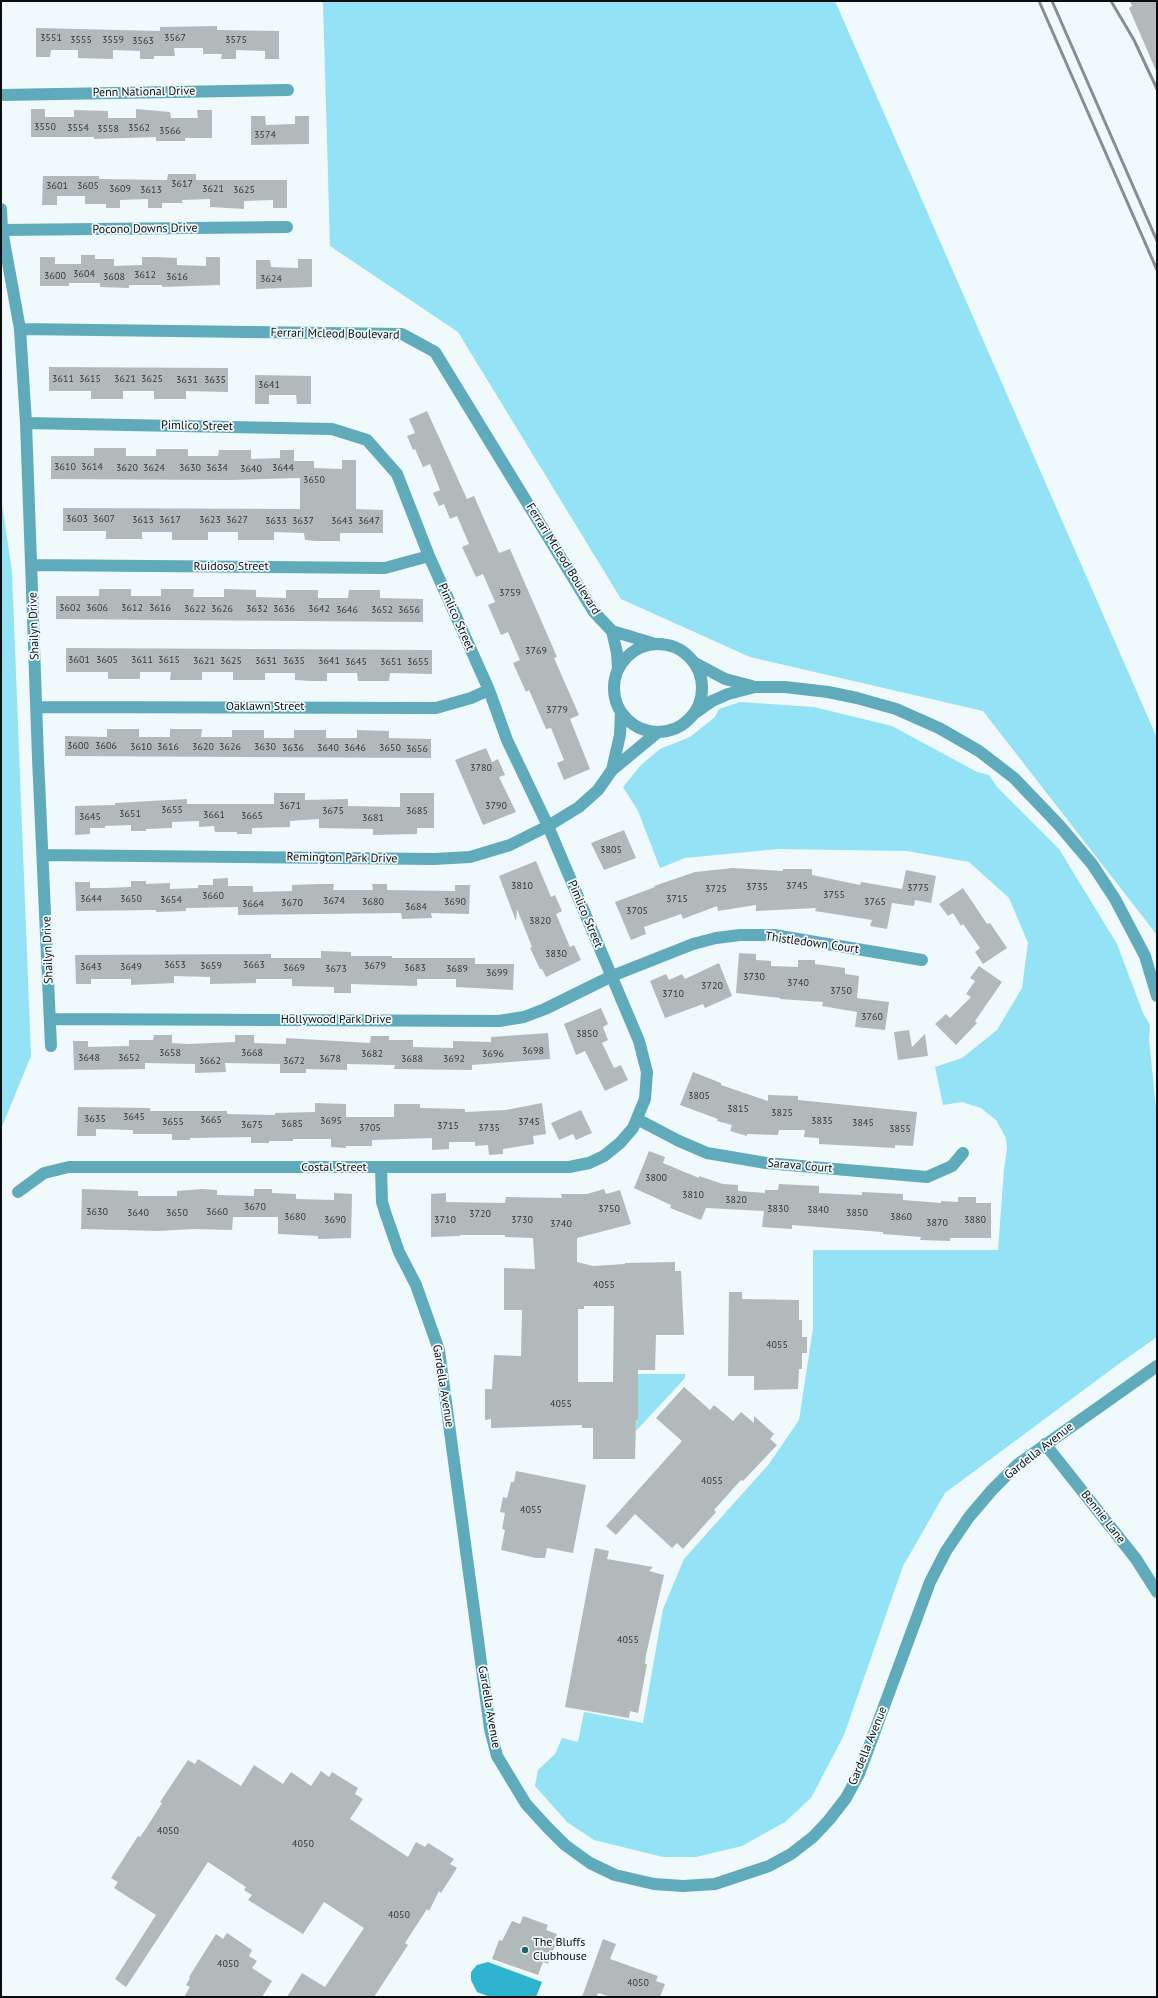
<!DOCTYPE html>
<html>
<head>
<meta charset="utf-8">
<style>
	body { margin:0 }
	#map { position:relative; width:1158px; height:1998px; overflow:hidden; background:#f0f9fb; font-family:"PT Sans",sans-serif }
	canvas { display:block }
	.frame { position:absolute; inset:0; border:2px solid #0b0e0e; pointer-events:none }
</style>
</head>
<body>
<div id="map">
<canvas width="1158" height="1998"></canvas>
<div class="frame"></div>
</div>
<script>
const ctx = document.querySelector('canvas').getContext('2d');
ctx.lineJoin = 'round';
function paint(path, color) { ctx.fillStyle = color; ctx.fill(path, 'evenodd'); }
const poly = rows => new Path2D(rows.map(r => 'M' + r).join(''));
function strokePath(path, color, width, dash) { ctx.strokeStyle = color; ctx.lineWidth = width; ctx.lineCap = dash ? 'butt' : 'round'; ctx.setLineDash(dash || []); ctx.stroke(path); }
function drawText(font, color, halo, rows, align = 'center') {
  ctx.font = font + ' "PT Sans",sans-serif'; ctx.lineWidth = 3.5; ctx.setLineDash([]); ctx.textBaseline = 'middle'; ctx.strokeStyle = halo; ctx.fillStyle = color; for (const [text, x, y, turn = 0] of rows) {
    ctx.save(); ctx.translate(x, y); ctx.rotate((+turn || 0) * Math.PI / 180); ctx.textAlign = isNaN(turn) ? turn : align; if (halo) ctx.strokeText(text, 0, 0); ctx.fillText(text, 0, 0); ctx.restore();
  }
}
paint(poly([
	[323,1,835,1,1157,738,1157,935,983,711,750,657,621,599,458,332,330,246],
	[1,497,12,572,31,1056,1,1129],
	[740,702,814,707,892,726,977,772,989,775,997,787,1059,849,1117,944,1143,1013,1150,1025,1149,1039,1157,1118,1157,1337,1120,1363,945,1493,903,1566,844,1735,811,1798,785,1822,742,1846,696,1857,663,1857,594,1840,567,1822,535,1786,538,1770,555,1754,562,1738,578,1742,584,1712,643,1723,663,1609,684,1559,769,1464,799,1420,813,1328,813,1250,998,1250,1004,1169,1007,1149,1006,1138,996,1120,981,1108,962,1102,943,1105,935,1067,962,1058,997,1030,1022,988,1028,943,1009,898,969,862,907,851,778,849,685,858,660,868,638,811,623,787,641,765,660,749,690,737,715,717,719,709],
	[638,1374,685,1374,685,1378,636,1431]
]), '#93e2f5');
paint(poly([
	[488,1962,542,1982,536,1997,490,1997,477,1992,471,1980,471,1972,477,1965]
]), '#2eb4ce');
paint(poly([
	[1130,1,1157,1,1157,73,1129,8,1132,6],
	[217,26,217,30,279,31,279,59,265,59,265,51,236,50,236,59,221,59,222,54,203,54,203,48,174,48,175,56,154,56,154,59,140,59,140,51,113,50,113,59,78,58,78,50,51,50,50,57,36,57,36,28,160,31,160,27],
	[31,109,45,109,45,117,74,117,74,110,108,111,108,118,136,118,136,109,170,112,171,118,198,118,197,110,212,110,212,138,185,138,185,141,156,141,156,137,94,139,94,137,31,137],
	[251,116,265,116,266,125,295,124,295,116,309,116,309,144,251,145],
	[168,174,196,174,196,180,287,180,287,208,273,208,273,200,244,201,244,209,210,207,210,199,182,200,182,203,162,203,162,208,148,208,148,199,120,200,120,208,106,208,106,204,85,204,85,196,57,196,57,205,42,205,43,176,99,176,99,179,167,180],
	[81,255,95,255,95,259,114,259,114,266,142,265,142,257,156,257,177,258,177,265,206,266,206,257,220,257,220,285,162,287,162,285,129,285,129,288,100,287,100,283,69,283,69,286,40,286,40,257,55,257,55,264,81,264],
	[298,259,312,259,312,287,256,289,256,260,270,260,271,267,298,268],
	[49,367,228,368,228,392,186,391,186,399,154,399,154,391,123,391,123,399,91,399,91,391,49,391],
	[255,375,311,376,311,404,297,404,296,395,269,395,269,404,255,404],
	[427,411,467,499,474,496,499,553,510,549,557,657,554,658,579,715,570,719,590,769,564,780,557,763,564,760,551,728,546,729,529,690,526,692,513,663,520,660,508,632,501,635,488,605,495,602,483,574,476,577,462,547,469,544,457,516,450,519,444,504,439,506,433,493,440,490,430,464,423,467,415,449,413,450,407,436,415,433,409,419],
	[94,448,126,448,126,456,156,456,156,449,188,449,188,456,218,456,219,450,251,450,251,459,280,458,280,450,294,450,294,461,314,461,314,468,342,469,342,460,356,460,356,509,383,510,383,533,340,533,340,541,317,541,305,540,304,533,274,532,274,540,238,540,238,532,208,532,208,540,172,540,172,532,142,532,142,539,106,539,106,531,63,531,63,508,300,509,300,478,231,480,51,479,51,456,94,456],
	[99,589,131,589,131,596,161,596,161,589,194,589,193,597,224,597,224,589,256,590,256,597,286,598,286,590,318,590,318,598,348,598,349,590,380,590,380,598,423,599,423,622,56,619,56,596,99,596],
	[66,648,432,650,432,674,390,673,389,681,358,681,357,673,327,673,327,681,311,681,295,680,295,673,265,673,265,680,233,680,233,672,202,672,202,680,170,680,171,672,140,672,140,679,108,679,108,672,66,672],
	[107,729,139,729,139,737,170,737,170,729,202,729,201,737,232,737,232,730,264,730,264,738,294,738,294,730,326,730,326,738,357,738,357,730,389,731,389,738,431,739,431,758,65,756,65,736,107,737],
	[486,748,492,762,498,759,505,775,499,777,516,812,483,825,455,760],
	[274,793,305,793,305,800,348,799,348,806,400,807,400,793,434,793,434,828,417,828,417,834,373,835,373,829,319,828,319,819,290,821,290,827,252,828,252,834,237,834,237,832,215,832,214,826,199,827,199,821,172,822,172,828,146,829,146,831,131,831,131,825,105,826,105,828,90,828,90,834,75,835,75,806,115,805,115,803,187,799,187,804,274,804],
	[624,830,636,858,604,870,591,843],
	[536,861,551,897,555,895,562,911,556,914,570,947,574,945,581,960,546,977,542,969,540,969,530,948,532,947,517,909,516,921,499,876],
	[733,868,783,871,783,869,812,869,812,875,860,885,861,882,902,889,906,870,936,876,931,903,915,900,914,906,892,903,887,929,870,926,872,920,815,911,816,908,756,911,756,905,718,911,717,906,683,919,681,914,644,927,646,934,631,940,615,902,655,887,654,886,695,872],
	[228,878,228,886,253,886,253,892,292,891,292,885,319,884,334,884,333,890,373,890,372,884,387,884,387,890,455,891,455,885,470,885,469,914,431,913,432,918,402,919,401,913,238,915,238,907,186,908,186,911,156,912,156,910,76,911,75,882,90,882,90,888,105,888,131,887,131,881,146,881,146,884,170,883,170,889,198,888,198,885,213,885,213,879],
	[963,888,987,924,990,923,1007,948,983,964,975,952,980,948,963,924,961,926,953,913,948,916,939,904],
	[321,951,351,952,351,956,392,956,392,958,475,958,475,964,514,964,513,990,456,987,456,979,417,979,417,986,351,984,351,993,334,993,334,987,292,986,292,979,256,979,256,983,210,984,210,977,174,976,174,983,131,985,131,979,91,979,91,984,76,984,75,955,271,954,271,958,321,958],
	[739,953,756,954,756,960,771,961,771,966,798,967,798,960,815,960,815,964,845,968,845,974,859,976,857,998,889,1002,885,1030,855,1027,857,1012,822,1006,823,1002,780,999,780,998,736,993],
	[719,963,732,996,705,1008,703,1004,665,1018,650,981,666,974,669,980,682,974,685,979],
	[979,966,1002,982,975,1021,977,1023,956,1045,935,1024,946,1014,950,1018,971,997,966,994,975,981,970,978],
	[601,1008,608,1024,603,1027,608,1040,602,1043,614,1068,621,1065,628,1080,605,1091,585,1051,576,1055,564,1024],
	[909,1030,912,1047,925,1034,928,1056,898,1060,894,1032],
	[548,1033,550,1059,472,1065,472,1070,394,1069,395,1065,347,1064,347,1070,306,1069,306,1073,280,1073,280,1064,225,1063,226,1072,195,1073,195,1064,145,1063,145,1069,74,1070,73,1041,88,1041,88,1047,129,1046,129,1040,153,1040,154,1035,172,1035,172,1043,188,1044,235,1042,235,1035,254,1035,254,1043,286,1044,286,1038,370,1043,371,1036,389,1036,389,1040,413,1040,413,1047,453,1048,453,1041,491,1042,491,1037],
	[693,1072,721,1083,721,1085,768,1101,768,1095,798,1096,798,1100,917,1112,913,1146,895,1145,895,1148,819,1144,819,1138,804,1137,805,1130,779,1130,778,1135,747,1134,747,1136,730,1131,732,1125,717,1121,718,1119,680,1105],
	[315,1103,346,1104,346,1117,394,1117,394,1104,420,1104,420,1108,465,1109,465,1112,506,1110,542,1103,546,1134,533,1136,534,1144,503,1149,503,1154,489,1155,488,1145,475,1146,475,1142,449,1142,449,1149,432,1150,432,1138,372,1140,372,1146,346,1146,346,1148,331,1147,331,1139,293,1139,293,1141,269,1141,269,1143,251,1143,251,1137,190,1138,190,1140,172,1140,172,1134,133,1134,133,1130,96,1129,96,1136,77,1136,78,1107,150,1108,150,1111,227,1111,227,1114,275,1115,275,1113,315,1112],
	[581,1110,592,1133,576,1140,573,1134,559,1140,551,1123],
	[649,1151,665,1157,663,1163,699,1178,699,1176,723,1184,738,1185,738,1191,765,1193,765,1190,778,1190,779,1184,819,1186,819,1193,862,1195,862,1192,903,1194,903,1200,941,1203,941,1201,958,1202,958,1197,976,1197,976,1203,991,1203,991,1238,950,1238,950,1241,920,1240,921,1237,883,1234,883,1232,792,1225,792,1229,762,1227,764,1211,706,1208,701,1220,670,1208,671,1205,634,1188],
	[82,1189,138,1191,138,1196,177,1196,177,1191,202,1189,217,1190,217,1195,254,1196,254,1189,272,1189,272,1193,296,1194,296,1199,334,1200,334,1193,352,1194,351,1238,318,1239,318,1236,278,1234,278,1217,233,1217,232,1230,193,1229,159,1231,81,1229],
	[604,1189,606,1194,620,1190,631,1224,577,1238,577,1262,593,1266,625,1264,625,1263,675,1262,675,1271,681,1271,684,1335,656,1335,655,1370,638,1370,638,1420,636,1420,635,1459,593,1459,593,1428,582,1428,582,1425,491,1428,491,1419,485,1420,485,1389,492,1389,494,1355,521,1356,522,1310,504,1310,504,1268,535,1269,533,1238,505,1237,505,1235,460,1235,460,1236,431,1237,431,1194,446,1193,446,1202,505,1203,506,1197,562,1198,561,1194,587,1194],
	[584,1306,614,1306,613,1382,578,1382,578,1309,584,1309],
	[729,1292,742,1292,742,1299,799,1300,799,1320,802,1320,802,1337,807,1337,807,1353,802,1353,802,1369,799,1369,798,1389,754,1390,754,1376,728,1376],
	[684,1387,710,1410,714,1405,733,1421,741,1412,754,1423,754,1416,774,1434,770,1439,777,1445,743,1481,741,1480,714,1510,716,1512,683,1549,677,1543,672,1548,635,1514,616,1535,606,1526,682,1441,656,1418],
	[516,1471,586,1485,573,1553,547,1548,545,1558,536,1558,501,1550,505,1530,502,1529,505,1513,500,1512,503,1497,507,1498,511,1482,514,1482],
	[595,1548,609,1551,607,1559,653,1567,649,1571,664,1575,646,1655,645,1664,647,1664,638,1713,630,1711,629,1718,565,1707],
	[198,1759,241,1786,254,1765,283,1784,291,1772,311,1786,321,1771,329,1777,332,1772,358,1788,355,1794,363,1799,350,1819,408,1857,416,1842,425,1847,428,1843,454,1859,450,1864,457,1868,441,1893,439,1891,429,1911,427,1909,405,1943,408,1945,374,1997,287,1997,302,1973,325,1987,364,1928,324,1902,303,1934,248,1900,252,1895,244,1890,246,1887,208,1862,126,1987,115,1979,156,1915,114,1888,118,1882,111,1878,138,1836,140,1837,145,1830,162,1803,160,1802,188,1760,195,1764],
	[523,1916,548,1925,546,1930,557,1934,553,1944,555,1945,548,1964,543,1962,538,1975,492,1959,499,1940,502,1941,512,1921,520,1924],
	[227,1933,252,1950,249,1956,257,1961,252,1968,272,1981,262,1997,184,1997,190,1987,186,1985,190,1978,189,1977,216,1934,223,1939],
	[603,1939,616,1944,610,1959,658,1976,656,1981,665,1984,660,1997,612,1997,598,1993,597,1997,582,1997]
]), '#b1b9bb');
strokePath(poly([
	[1,95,288,90],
	[1,209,2,230,20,329,26,423,38,758,51,1046],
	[2,230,287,227],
	[20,329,402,334,435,352,594,612,612,631,652,643],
	[31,565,385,568,429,556],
	[612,631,617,653,618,669],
	'614 688a44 44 0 1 1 88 0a44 44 0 1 1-88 0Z',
	[695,663,725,679,752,686],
	[37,707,436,708,471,698,489,690],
	[695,713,712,701,728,694,755,687,785,687,828,692,857,698,896,709,939,728,979,751,1014,778,1059,825,1092,864,1115,899,1145,956,1157,996],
	[612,770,620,735,621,712],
	[44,855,434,859,470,857,510,845,548,826,579,807,598,790,612,770,658,732],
	[50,1019,499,1021,524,1017,545,1009,612,976,693,944,716,938,740,935,774,935,922,960],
	[637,1119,679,1141,707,1153,766,1163,927,1177,952,1166,963,1153],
	[381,1168,382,1202,386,1215,399,1252,416,1285,439,1350,490,1729,497,1756,526,1804,547,1827,565,1845,590,1863,615,1875,654,1884,683,1886,715,1884,769,1866,791,1854,813,1837,829,1820,846,1798,859,1774,930,1582,946,1551,969,1517,992,1490,1017,1465,1157,1366],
	[18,1192,44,1173,69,1167,569,1167,589,1163,604,1156,620,1143,633,1128,645,1099,647,1072,639,1041,548,826,507,740,489,690,429,556,397,474,367,440,332,429,26,423],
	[1045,1444,1136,1559,1157,1592]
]), '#5fabbc', 12);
strokePath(poly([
	[1039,1,1157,270],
	[1052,1,1157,241],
	[1111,1,1134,40,1157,89]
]), '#878e8f', 3);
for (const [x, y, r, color] of [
	[525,1950,4,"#1c6473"]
]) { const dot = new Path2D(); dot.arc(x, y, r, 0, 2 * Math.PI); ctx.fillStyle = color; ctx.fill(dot); strokePath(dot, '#f0f9fb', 1.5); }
drawText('10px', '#343939', null, [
	["3551",51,38],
	["3567",175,38],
	["3555",81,40],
	["3559",113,40],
	["3575",236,40],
	["3563",143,41],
	["3550",45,127],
	["3554",78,128],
	["3562",139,128],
	["3558",108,129],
	["3566",170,131],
	["3574",265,135],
	["3617",182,184],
	["3601",57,186],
	["3605",88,186],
	["3609",120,189],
	["3621",213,189],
	["3613",151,190],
	["3625",244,190],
	["3604",84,274],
	["3612",145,275],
	["3600",55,276],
	["3608",114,277],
	["3616",177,277],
	["3624",271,279],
	["3611",63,379],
	["3615",90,379],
	["3621",125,379],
	["3625",152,379],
	["3631",187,380],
	["3635",215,380],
	["3641",269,385],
	["3610",65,467],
	["3614",92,467],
	["3620",127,468],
	["3624",154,468],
	["3630",190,468],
	["3634",217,468],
	["3644",283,468],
	["3640",251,469],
	["3650",314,480],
	["3603",77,519],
	["3607",104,519],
	["3613",143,520],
	["3617",170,520],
	["3623",210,520],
	["3627",237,520],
	["3633",276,521],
	["3637",303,521],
	["3643",342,521],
	["3647",369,521],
	["3759",510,593],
	["3602",70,608],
	["3606",97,608],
	["3612",132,608],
	["3616",160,608],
	["3622",195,609],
	["3626",222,609],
	["3632",257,609],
	["3636",284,609],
	["3642",319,609],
	["3646",347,610],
	["3652",382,610],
	["3656",409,610],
	["3769",536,651],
	["3601",79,660],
	["3605",107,660],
	["3611",142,660],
	["3615",169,660],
	["3621",204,661],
	["3625",231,661],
	["3631",266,661],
	["3635",294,661],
	["3641",329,661],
	["3645",356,662],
	["3651",391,662],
	["3655",418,662],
	["3779",557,710],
	["3600",78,746],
	["3606",106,746],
	["3610",141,747],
	["3616",168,747],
	["3620",203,747],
	["3626",230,747],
	["3630",265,747],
	["3636",293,748],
	["3640",328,748],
	["3646",355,748],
	["3650",390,748],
	["3656",417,749],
	["3780",481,768],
	["3671",290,806],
	["3790",496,806],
	["3655",172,810],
	["3675",333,811],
	["3685",417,811],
	["3651",130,814],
	["3661",214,815],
	["3665",252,816],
	["3645",90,817],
	["3681",373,818],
	["3805",611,850],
	["3810",522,886],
	["3745",797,886],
	["3735",757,887],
	["3775",918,888],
	["3725",716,889],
	["3755",834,895],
	["3660",213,896],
	["3644",91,899],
	["3650",131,899],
	["3715",677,899],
	["3654",171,900],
	["3674",334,901],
	["3680",373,902],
	["3690",455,902],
	["3765",875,902],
	["3670",292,903],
	["3664",253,904],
	["3684",416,907],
	["3705",637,911],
	["3820",540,921],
	["3830",556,954],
	["3653",175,965],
	["3663",254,965],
	["3659",211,966],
	["3679",375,966],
	["3643",91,967],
	["3649",131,967],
	["3669",294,968],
	["3683",415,968],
	["3673",336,969],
	["3689",457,969],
	["3699",497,973],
	["3730",754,977],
	["3740",798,983],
	["3720",712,986],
	["3750",841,991],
	["3710",673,994],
	["3760",872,1017],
	["3850",587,1034],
	["3698",533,1051],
	["3658",170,1053],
	["3668",252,1053],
	["3682",372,1054],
	["3696",493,1054],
	["3648",89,1058],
	["3652",129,1058],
	["3678",330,1059],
	["3688",412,1059],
	["3692",454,1059],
	["3662",210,1061],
	["3672",294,1061],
	["3805",699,1096],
	["3815",738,1109],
	["3825",782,1113],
	["3645",134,1117],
	["3635",95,1119],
	["3665",211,1120],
	["3695",331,1121],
	["3835",822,1121],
	["3655",173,1122],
	["3745",529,1122],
	["3845",863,1123],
	["3685",292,1124],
	["3675",252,1125],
	["3715",448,1126],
	["3705",370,1128],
	["3735",489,1128],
	["3855",900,1129],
	["3800",656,1178],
	["3810",693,1195],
	["3820",736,1200],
	["3670",255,1207],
	["3750",609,1209],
	["3830",778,1209],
	["3840",818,1210],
	["3630",97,1212],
	["3660",217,1212],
	["3640",138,1213],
	["3650",177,1213],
	["3850",857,1213],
	["3720",480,1214],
	["3680",295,1217],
	["3860",901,1217],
	["3690",335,1220],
	["3710",445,1220],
	["3730",522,1220],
	["3880",975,1220],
	["3870",937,1223],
	["3740",561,1224],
	["4055",604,1285],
	["4055",777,1345],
	["4055",561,1404],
	["4055",712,1481],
	["4055",531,1510],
	["4055",628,1640],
	["4050",168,1831],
	["4050",303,1844],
	["4050",399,1915],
	["4050",228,1964],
	["4050",638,1983]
]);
drawText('12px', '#0b0e0e', '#f0f9fb', [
	["Penn National Drive",144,92,-1],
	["Pocono Downs Drive",145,229,-1],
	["Ferrari Mcleod Boulevard",335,334,1],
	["Pimlico Street",197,426,1],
	["Ferrari Mcleod Boulevard",563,559,58],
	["Ruidoso Street",231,567],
	["Pimlico Street",456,617,66],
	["Shailyn Drive",34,626,-92],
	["Oaklawn Street",265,707],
	["Remington Park Drive",342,858,1],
	["Pimlico Street",585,914,67],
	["Thistledown Court",812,943,8],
	["Shailyn Drive",48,950,-92],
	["Hollywood Park Drive",336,1020],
	["Sarava Court",800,1166,5],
	["Costal Street",334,1168],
	["Gardella Avenue",443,1386,81],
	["Gardella Avenue",1039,1451,-38],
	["Bennie Lane",1103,1517,52],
	["Gardella Avenue",489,1707,80],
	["Gardella Avenue",868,1746,-68]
]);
drawText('12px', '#0b0e0e', '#f0f9fb', [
	["The Bluffs",533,1943],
	["Clubhouse",533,1957]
], 'left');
</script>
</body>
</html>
